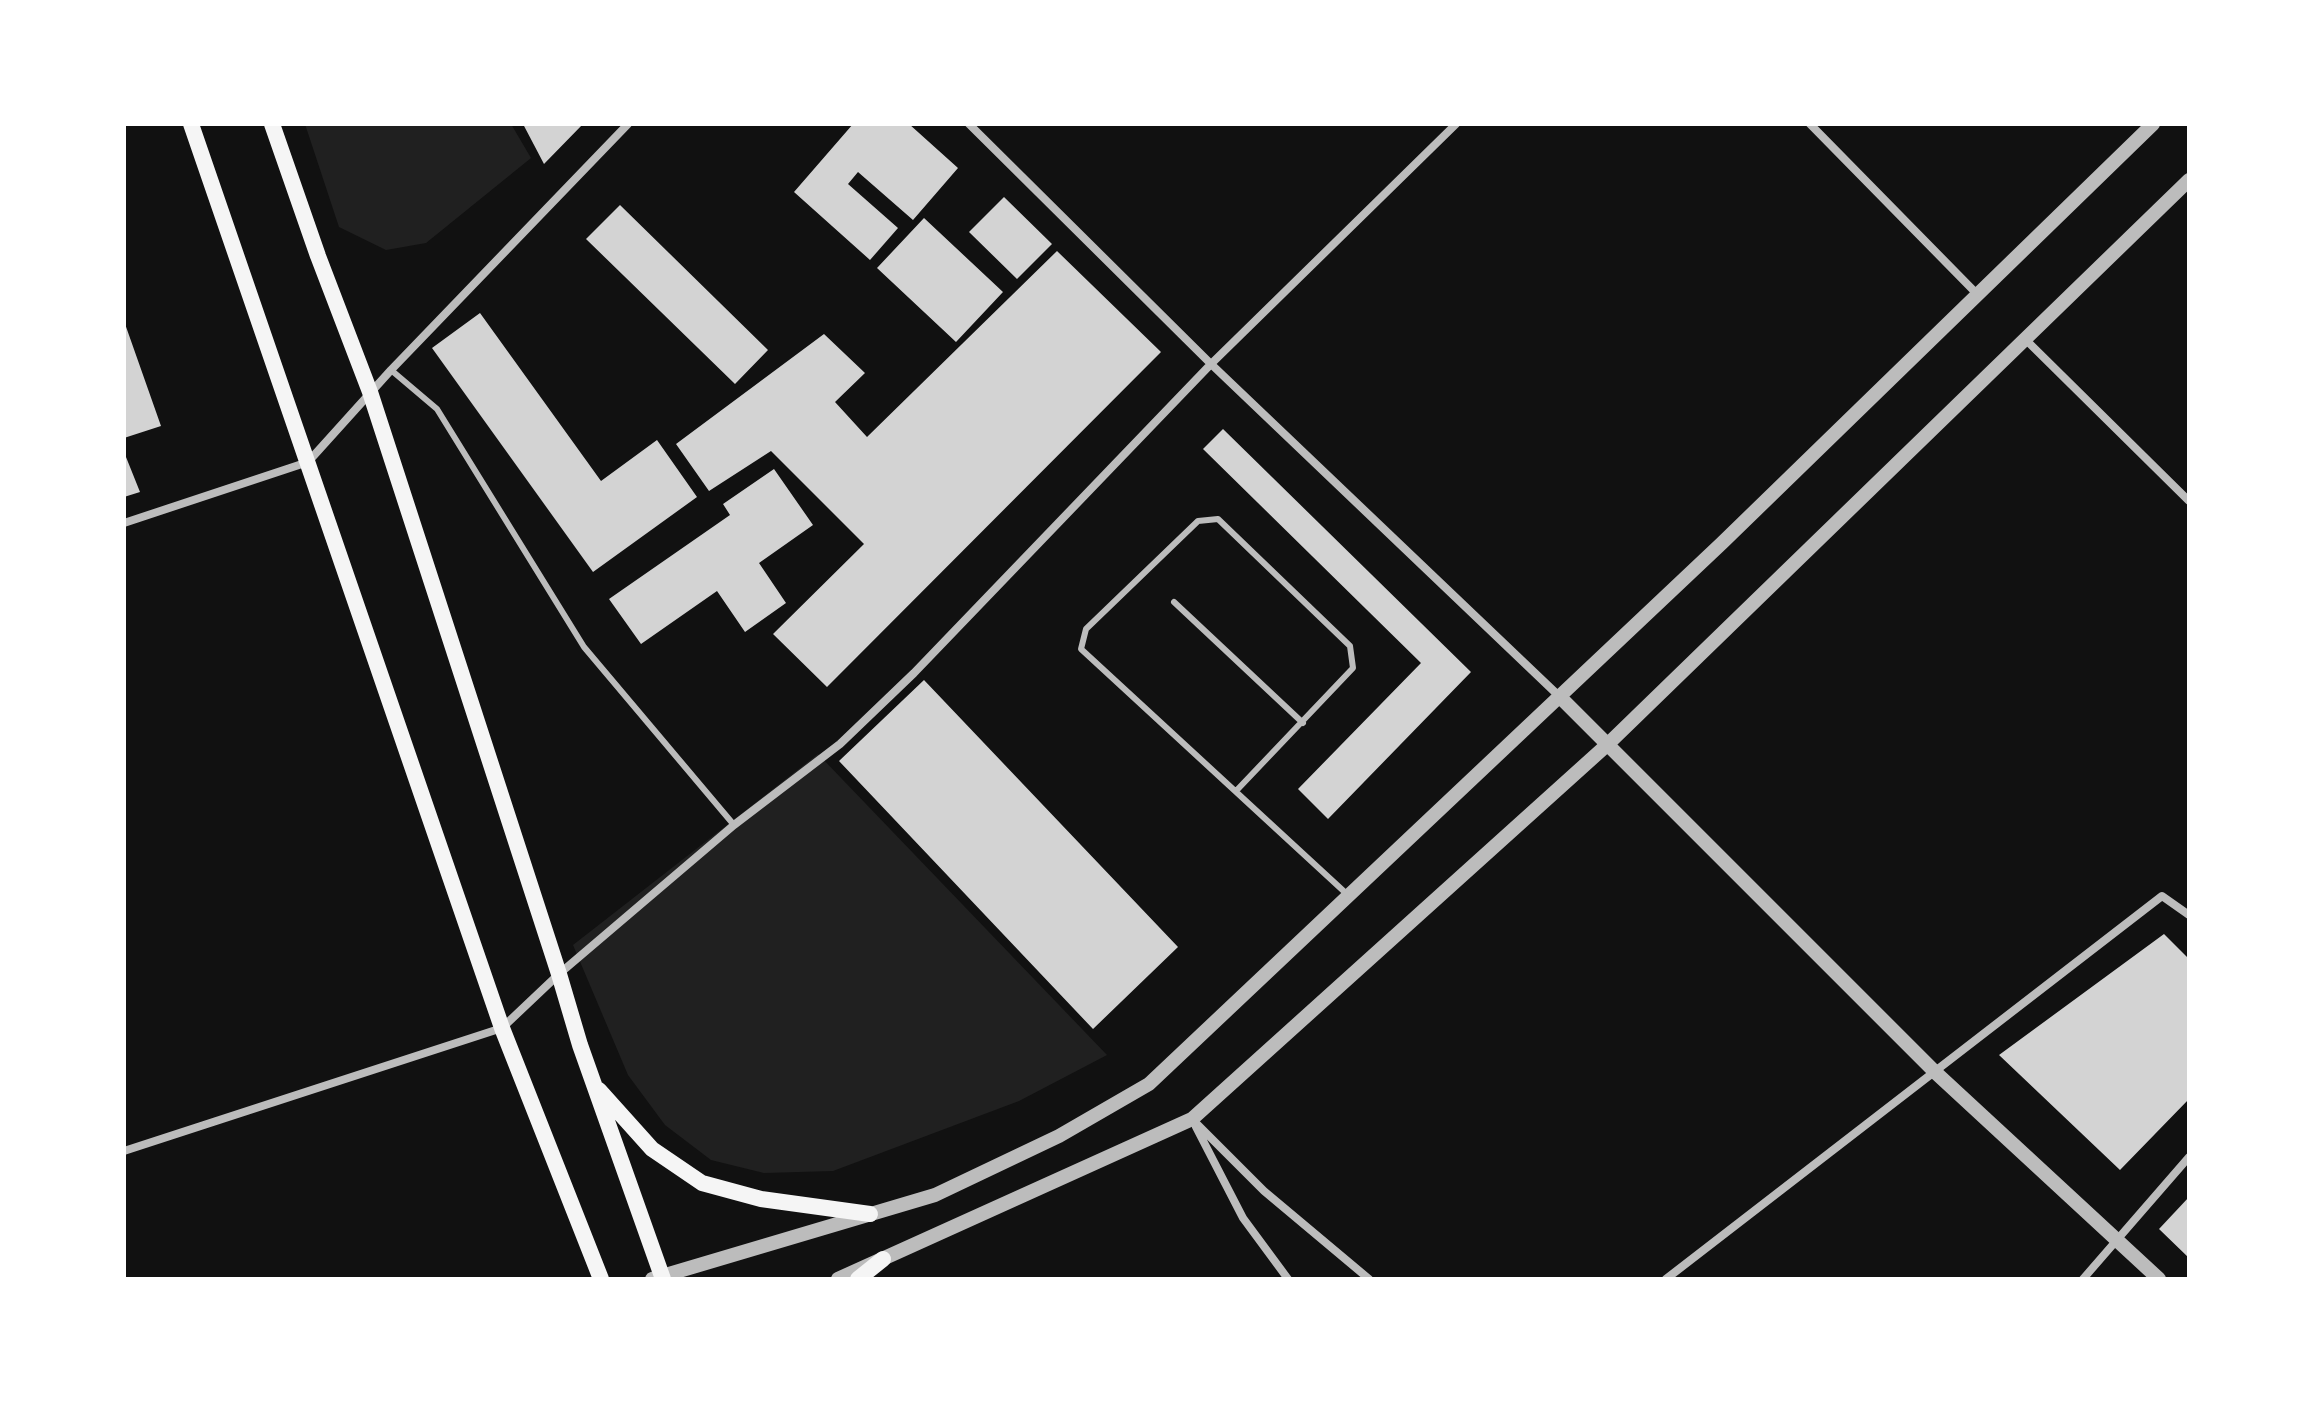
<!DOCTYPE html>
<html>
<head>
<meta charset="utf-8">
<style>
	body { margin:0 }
	#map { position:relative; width:2313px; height:1403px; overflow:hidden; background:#111; font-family:Roboto,sans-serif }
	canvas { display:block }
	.frame { position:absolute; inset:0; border:126px solid #fff; pointer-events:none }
</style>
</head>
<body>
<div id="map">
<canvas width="2313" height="1403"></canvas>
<div class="frame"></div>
</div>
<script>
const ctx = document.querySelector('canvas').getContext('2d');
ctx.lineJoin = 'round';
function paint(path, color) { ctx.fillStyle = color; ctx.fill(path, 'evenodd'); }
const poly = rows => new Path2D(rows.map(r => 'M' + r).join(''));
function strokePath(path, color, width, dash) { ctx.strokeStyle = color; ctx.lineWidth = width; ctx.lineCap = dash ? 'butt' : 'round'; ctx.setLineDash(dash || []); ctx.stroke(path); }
paint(poly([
	[305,124,511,124,531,158,426,243,386,250,339,227],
	[818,754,1107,1055,1019,1101,833,1171,764,1173,711,1160,665,1125,628,1075,573,945]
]), '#202020');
paint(poly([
	[523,124,583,124,544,164],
	[853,124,909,124,958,168,913,220,858,172,848,184,898,228,870,260,794,192],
	[1004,197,1052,244,1017,279,969,232],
	[620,205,768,350,735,384,586,239],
	[924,218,1003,292,956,342,877,268],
	[1057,251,1161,352,827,687,773,634,864,544,771,451,709,491,676,444,824,334,865,373,835,402,867,437],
	[480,313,601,481,657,440,697,497,593,572,432,348],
	[124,321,161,426,124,438],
	[1223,429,1471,672,1328,819,1298,789,1421,663,1203,449],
	[124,452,140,492,124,497],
	[774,469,813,525,759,563,786,603,745,632,717,591,641,644,609,599,730,515,723,504],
	[924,680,1178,947,1093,1029,839,761],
	[2164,934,2189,959,2189,1099,2120,1170,1999,1055],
	[2189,1197,2189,1258,2159,1229]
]), '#d3d3d3');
strokePath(poly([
	[391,370,437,409,584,647,734,825],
	[1174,602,1303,723],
	[1236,791,1353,668,1350,646,1218,519,1198,521,1086,629,1081,649,1349,896]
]), '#bcbcbc', 6);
strokePath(poly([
	[969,124,1211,364,1559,696],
	[1810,124,1978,295],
	[2025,339,2189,501],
	[124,523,308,462,391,370,628,124],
	[1192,1119,1264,1191,1369,1279],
	[1196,1127,1243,1218,1288,1279],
	[124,1151,502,1028,559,974,734,825,840,744,914,673,1211,364,1456,124],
	[1666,1279,2162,896,2189,915],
	[2083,1279,2189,1157]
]), '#bcbcbc', 8);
strokePath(poly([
	[1559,696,1935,1072,2159,1279],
	[652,1279,935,1195,1059,1136,1149,1084,1722,543,2153,124],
	[838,1279,1192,1119,1608,744,2189,180]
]), '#bcbcbc', 14);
strokePath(poly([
	[191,124,502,1028,601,1279],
	[272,124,318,256,370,392,559,974,580,1045,663,1279],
	[599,1090,652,1149,702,1183,761,1199,870,1214],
	[858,1279,883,1259]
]), '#f5f5f5', 16);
</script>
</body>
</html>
